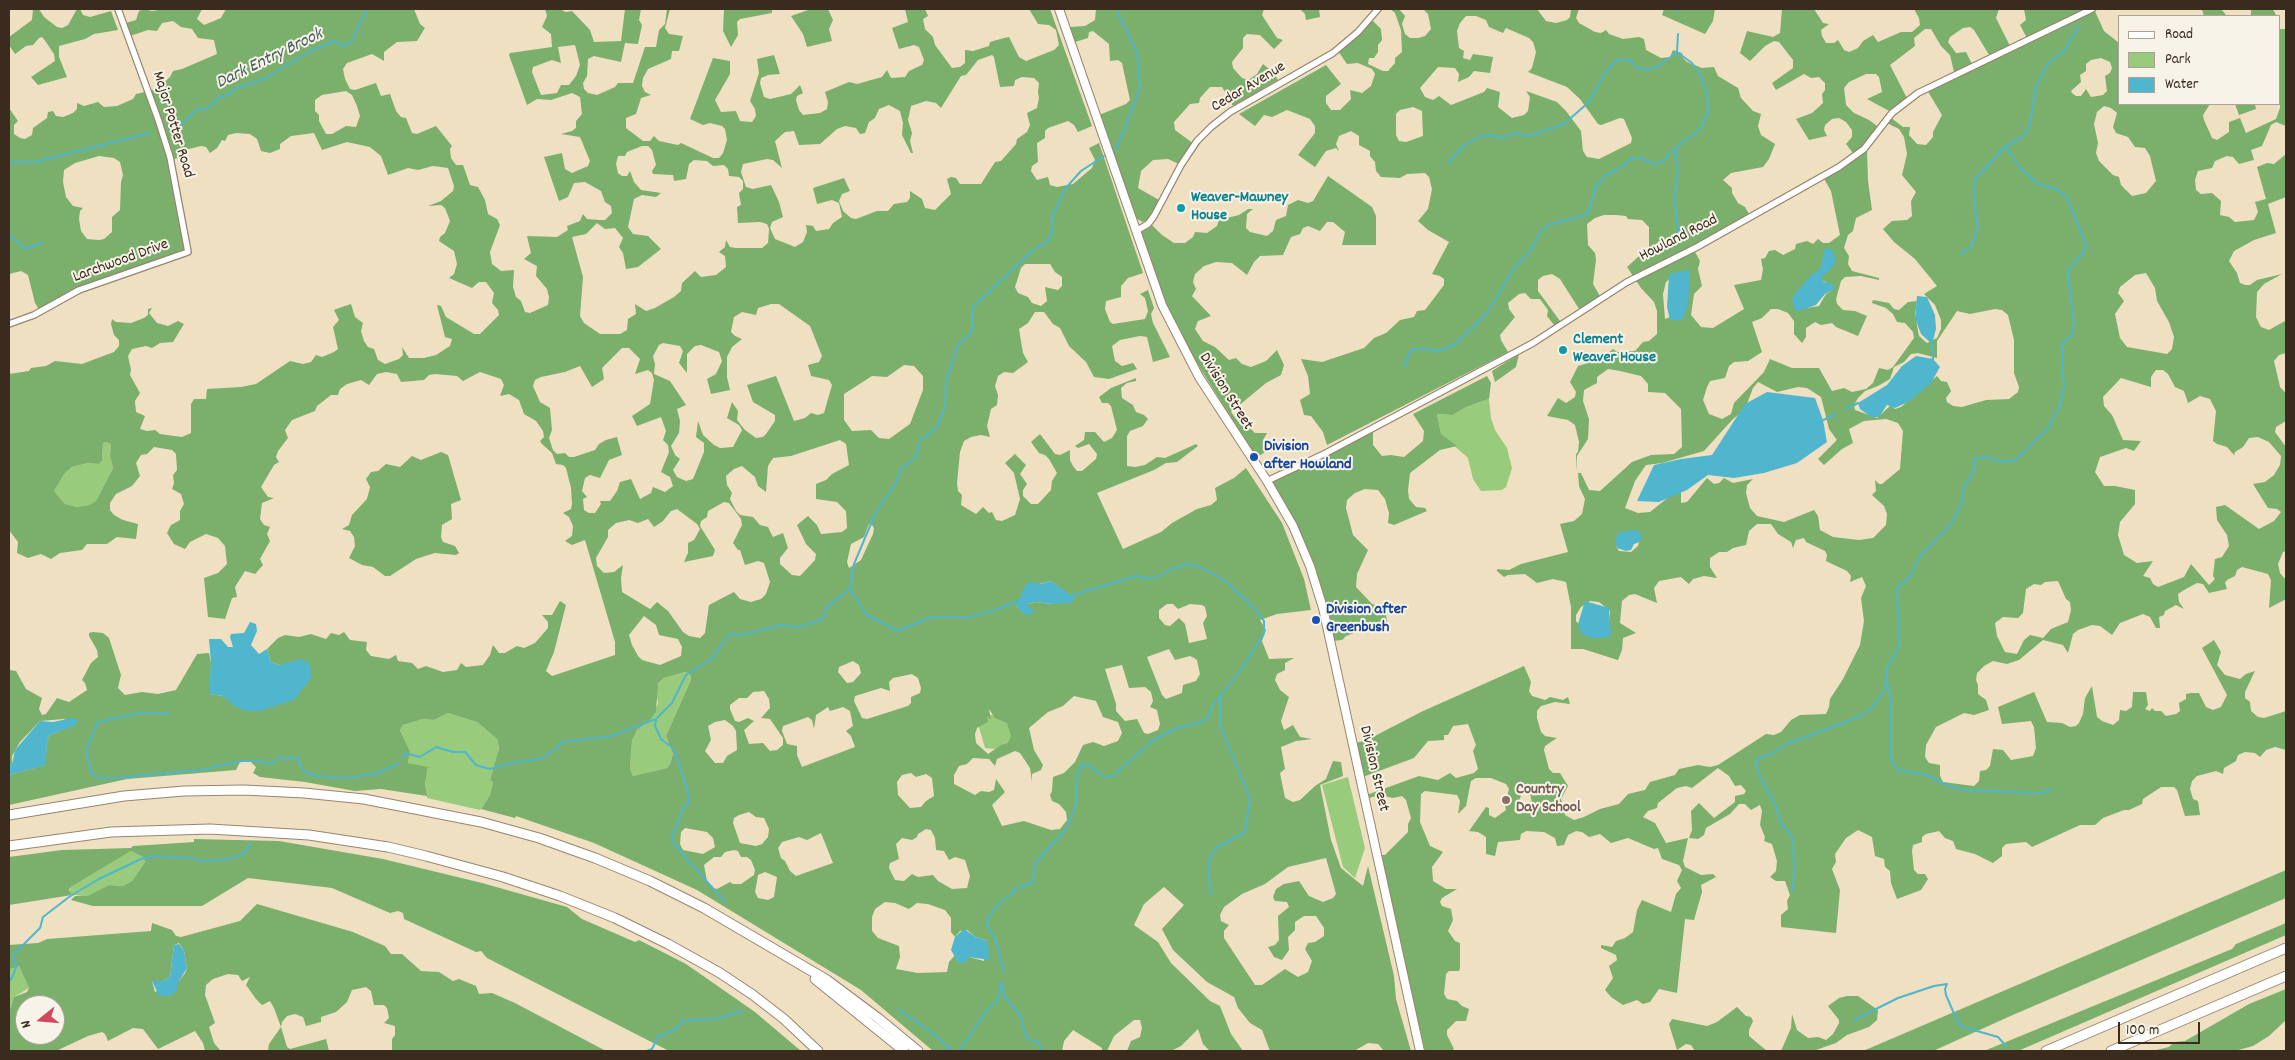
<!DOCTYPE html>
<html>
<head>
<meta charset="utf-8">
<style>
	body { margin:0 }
	#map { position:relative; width:2295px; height:1060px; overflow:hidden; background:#f0e0c2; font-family:Dekko,sans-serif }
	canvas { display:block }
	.frame { position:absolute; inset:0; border:10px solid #3b2a1e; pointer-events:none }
	.legend { position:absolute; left:2118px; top:15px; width:162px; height:90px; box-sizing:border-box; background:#f7f3e8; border:1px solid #aca397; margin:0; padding:6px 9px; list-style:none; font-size:15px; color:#3b2a1e }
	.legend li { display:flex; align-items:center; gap:10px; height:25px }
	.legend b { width:25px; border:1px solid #aca397 }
	.north { position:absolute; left:15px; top:995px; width:50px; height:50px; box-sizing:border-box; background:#f7f3e8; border:1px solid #aca397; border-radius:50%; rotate:253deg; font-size:14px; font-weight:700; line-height:20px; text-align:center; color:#3b2a1e }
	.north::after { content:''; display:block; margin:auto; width:18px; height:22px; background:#d1495b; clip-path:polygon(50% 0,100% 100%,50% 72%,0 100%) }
	.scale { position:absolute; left:2118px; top:1022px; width:82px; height:22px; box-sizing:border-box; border:2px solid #3b2a1e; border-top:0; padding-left:6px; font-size:15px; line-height:18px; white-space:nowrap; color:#3b2a1e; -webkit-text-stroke:4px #f7f3e8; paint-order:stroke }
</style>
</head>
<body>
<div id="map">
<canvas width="2295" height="1060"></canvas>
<div class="frame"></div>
<ul class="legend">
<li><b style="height:6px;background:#fff"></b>Road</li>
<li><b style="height:14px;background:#98cb7c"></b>Park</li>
<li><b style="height:14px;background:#4fb6cd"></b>Water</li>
</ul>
<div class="north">N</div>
<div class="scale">100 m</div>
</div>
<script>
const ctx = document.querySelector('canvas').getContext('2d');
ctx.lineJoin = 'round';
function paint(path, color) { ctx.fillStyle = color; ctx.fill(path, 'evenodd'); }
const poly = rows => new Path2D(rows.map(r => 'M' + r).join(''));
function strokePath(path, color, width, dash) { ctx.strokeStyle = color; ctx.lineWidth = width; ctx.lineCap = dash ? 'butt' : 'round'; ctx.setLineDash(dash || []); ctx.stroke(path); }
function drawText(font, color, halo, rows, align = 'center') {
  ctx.font = font + ' Dekko,sans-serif'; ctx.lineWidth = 4; ctx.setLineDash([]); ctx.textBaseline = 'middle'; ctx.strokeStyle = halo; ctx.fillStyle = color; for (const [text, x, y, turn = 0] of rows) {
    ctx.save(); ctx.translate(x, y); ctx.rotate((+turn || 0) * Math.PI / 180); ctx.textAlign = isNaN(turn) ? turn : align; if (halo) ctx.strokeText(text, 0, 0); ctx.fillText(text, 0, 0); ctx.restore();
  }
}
paint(poly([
	[1489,399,1491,418,1495,430,1507,448,1512,468,1506,487,1502,490,1481,491,1473,479,1468,458,1441,434,1437,414,1453,415,1466,407],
	[106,442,111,444,110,456,113,468,96,501,89,505,77,507,65,504,54,491,65,473,72,467,88,463,99,464,102,461,103,443],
	[685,672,690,674,691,680,666,736,673,754,670,764,667,768,633,776,630,769,632,741,637,730,649,721,658,704,656,689,658,683,664,678],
	[1008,709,1014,751,985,748,977,720],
	[448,713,477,722,497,739,499,748,490,780,493,782,490,795,480,810,427,798,425,784,428,768,408,763,410,751,400,730,403,725,423,719,434,720],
	[1348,777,1365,848,1355,878,1343,867,1322,785],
	[131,851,143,857,145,862,132,881,123,886,109,885,88,897,69,894,71,887],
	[14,966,19,966,29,988,14,997,9,1012,9,969]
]), '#98cb7c');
paint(poly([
	[33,9,39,9,44,17,57,27,62,28,68,25,77,9,80,9,83,15,90,17,111,11,118,30,94,34,85,39,59,46,59,57,67,77,38,85,31,77,55,61,54,54,46,42,42,37,39,38,33,45,26,46,15,54,9,45,9,37,32,20],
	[143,9,152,11,166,9,202,9,197,19,204,25,221,18,226,9,414,9,420,24,425,28,417,41,397,42,384,52,384,61,372,54,347,63,343,69,345,79,350,89,355,90,376,83,381,96,390,94,396,111,401,117,406,118,412,133,417,134,436,126,452,146,450,149,451,158,456,165,463,165,470,185,478,187,485,200,488,214,497,219,500,225,490,252,492,264,501,271,514,270,513,287,516,297,521,301,525,312,530,313,548,305,549,297,547,289,536,276,537,266,524,259,531,253,527,236,557,237,568,230,567,226,580,221,583,214,587,219,600,220,605,220,612,213,611,206,605,202,601,191,585,182,574,183,568,197,559,201,544,157,562,153,565,169,572,173,588,166,590,161,580,137,561,134,572,131,576,128,576,121,582,114,580,97,572,93,551,100,537,99,527,105,509,55,510,53,552,47,551,34,542,27,547,16,545,9,559,9,566,12,572,11,590,30,594,42,621,41,625,9,641,9,639,20,642,25,638,44,625,43,621,62,594,56,588,59,587,76,583,83,584,89,588,93,597,95,615,87,618,83,633,83,645,47,656,47,659,30,665,24,667,9,670,9,665,28,669,34,683,36,679,51,672,51,671,59,648,69,643,78,642,86,645,92,651,95,641,98,636,114,626,118,626,128,643,141,650,141,654,136,659,141,678,145,681,143,713,158,719,158,723,153,727,140,725,129,722,126,710,123,703,125,690,119,713,58,730,61,730,74,715,100,721,112,736,111,740,121,752,122,756,116,755,109,750,101,759,73,757,59,774,55,780,74,768,75,761,78,760,83,764,97,770,99,791,94,800,85,803,93,797,96,796,100,799,110,803,115,820,113,827,109,828,102,825,92,849,82,857,84,882,77,887,70,891,78,905,77,909,71,922,65,924,60,919,47,914,45,899,49,892,28,908,22,905,9,925,9,928,16,923,19,925,29,933,37,935,45,952,68,960,67,965,63,965,50,973,51,989,46,990,42,1004,38,1009,37,1019,57,1026,61,1054,50,1059,45,1056,30,1049,25,1038,24,1029,9,1050,9,1092,126,1078,132,1074,125,1068,121,1048,128,1045,131,1045,138,1037,143,1038,162,1032,166,1031,171,1037,180,1048,177,1050,185,1057,187,1073,184,1092,168,1095,160,1089,148,1099,143,1143,273,1128,278,1121,286,1121,297,1106,301,1105,309,1110,322,1113,324,1145,319,1148,311,1145,298,1140,294,1148,290,1154,308,1151,314,1153,323,1170,357,1153,362,1147,337,1140,336,1120,340,1112,346,1115,361,1122,366,1133,363,1137,369,1109,379,1094,377,1086,362,1069,346,1060,328,1053,324,1044,312,1035,312,1028,323,1019,329,1023,353,1028,362,1013,373,1004,372,998,376,995,386,998,395,997,405,991,409,987,426,990,437,981,435,971,437,964,441,960,452,957,483,958,491,962,495,961,505,976,514,983,507,989,513,992,512,996,520,1002,521,1015,515,1020,499,1014,473,1005,463,1015,454,1026,465,1020,474,1027,484,1023,490,1023,496,1031,504,1038,504,1051,490,1052,481,1057,473,1049,459,1045,455,1039,453,1031,442,1040,434,1055,454,1060,455,1070,450,1070,460,1073,466,1077,471,1082,471,1096,459,1097,454,1089,444,1078,448,1075,446,1084,440,1085,432,1095,432,1104,442,1112,438,1117,430,1111,406,1108,403,1102,403,1099,397,1111,388,1136,378,1136,381,1127,383,1121,388,1122,398,1133,405,1136,412,1144,415,1148,419,1143,426,1130,431,1127,436,1127,466,1135,467,1145,465,1157,457,1165,458,1196,444,1198,446,1177,462,1166,463,1154,470,1097,493,1123,549,1161,532,1172,523,1197,509,1211,505,1217,500,1215,488,1234,478,1246,468,1282,523,1304,579,1311,610,1277,614,1260,620,1266,630,1262,641,1269,659,1294,658,1285,663,1285,670,1277,674,1275,680,1280,690,1289,697,1281,721,1284,730,1293,725,1300,737,1312,739,1296,741,1281,747,1285,769,1280,773,1285,798,1293,802,1300,800,1315,786,1326,779,1333,761,1341,762,1343,776,1320,785,1331,840,1341,868,1363,886,1368,866,1394,976,1396,999,1411,1051,1384,1051,1378,1044,1368,1043,1354,1051,1270,1051,1262,1030,1250,1023,1238,1008,1234,997,1207,982,1173,950,1162,929,1184,905,1164,887,1144,904,1134,925,1158,942,1171,963,1210,1001,1220,1006,1231,1034,1243,1051,1210,1051,1203,1044,1198,1029,1181,1046,1171,1051,1127,1051,1131,1041,1140,1037,1142,1028,1140,1020,1134,1020,1114,1036,1107,1051,1102,1051,1102,1048,1073,1030,1064,1041,1062,1051,933,1051,861,990,697,890,594,843,516,816,515,818,481,809,490,795,493,782,490,780,499,748,497,739,477,722,448,713,434,720,423,719,403,725,400,730,410,751,408,763,428,767,425,784,427,796,381,789,355,791,305,782,260,777,253,773,256,767,250,761,240,762,236,770,127,779,9,805,9,775,45,765,47,740,50,735,72,726,64,719,40,721,20,742,12,756,12,764,9,766,9,670,16,671,26,689,42,698,39,709,42,715,46,714,57,698,69,702,87,690,85,683,82,680,91,663,98,657,97,650,89,636,89,633,93,632,103,633,109,638,121,675,118,688,125,695,142,692,158,694,176,690,197,654,209,653,211,663,210,694,223,696,233,703,280,665,271,662,267,649,278,638,285,635,299,637,311,634,326,639,331,633,339,635,344,632,350,640,367,642,366,650,371,656,389,659,396,655,398,661,412,663,418,669,426,666,443,672,457,670,461,663,466,667,483,665,490,655,493,645,499,653,505,653,517,646,524,648,535,643,548,628,548,622,542,615,552,615,560,601,566,605,554,652,546,671,552,676,615,655,615,642,585,540,572,545,565,541,572,536,573,526,569,517,563,513,571,509,572,504,571,488,566,468,563,465,556,464,552,453,542,444,540,441,544,437,543,431,536,421,524,414,519,400,509,394,500,396,504,385,501,379,480,372,463,381,457,376,435,374,429,375,424,380,401,382,397,374,386,372,377,374,369,385,361,380,347,384,340,389,338,395,331,395,317,406,315,411,292,420,285,430,288,438,278,451,276,457,279,462,274,465,261,487,268,497,274,498,262,503,260,519,264,525,270,527,267,534,270,541,260,559,263,565,255,574,245,571,235,587,237,597,232,598,225,619,208,617,204,578,218,573,227,564,225,546,218,538,206,534,190,542,185,549,174,544,167,533,171,525,180,520,180,511,184,504,181,494,172,489,174,483,173,475,177,470,176,454,172,450,154,447,147,454,141,455,136,463,140,476,132,486,116,494,110,503,110,510,114,515,123,520,138,524,136,539,117,537,107,544,87,544,82,550,60,553,51,559,41,554,28,558,17,553,18,542,9,530,9,374,29,371,31,368,46,366,55,361,82,364,114,352,119,346,119,340,114,335,111,324,112,319,116,322,131,323,144,318,148,315,148,309,152,308,149,313,157,323,168,326,178,321,184,324,173,342,160,343,152,348,146,346,132,349,128,356,131,370,130,375,140,393,135,401,136,412,145,416,140,429,147,431,155,430,160,434,182,437,191,433,191,404,194,399,206,399,207,389,241,387,256,384,290,361,303,364,311,362,316,355,322,357,334,352,338,349,333,327,339,320,334,310,342,307,351,304,355,317,363,323,361,331,364,341,368,347,374,349,378,360,385,364,399,359,403,355,402,347,409,358,424,358,436,355,450,346,452,339,445,337,437,305,441,306,446,317,474,334,480,334,499,315,498,310,492,303,494,293,486,282,479,282,472,288,449,278,454,274,457,264,454,251,439,241,440,237,445,233,450,221,445,208,441,205,428,206,441,201,453,191,454,186,448,168,433,166,418,170,408,168,388,175,381,156,370,147,347,142,322,150,314,133,291,136,280,144,280,149,270,153,261,151,257,139,250,134,236,133,228,135,225,141,222,140,217,148,210,153,206,147,201,146,185,150,181,157,171,160,187,250,106,280,40,311,35,303,28,275,21,271,9,274,9,108,18,121,14,125,14,134,20,138,25,139,32,135,33,128,47,118,48,112,53,111,56,116,63,117,73,113,77,109,77,103,84,106,98,102,104,107,117,106,133,99,136,94,157,89,170,77,173,71,182,69,217,54,214,40,198,38,192,29,181,27,173,21,162,23,157,31,148,30,130,36,126,23,136,20,139,11],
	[575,45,580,65,576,76,569,85,561,85,557,93,541,95,532,72,533,67,552,60,561,63,558,47],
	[992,55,994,57,1000,87,1014,86,1015,80,1022,77,1034,78,1039,83,1038,92,1039,98,1037,108,1027,113,1030,125,1027,132,1017,139,1016,144,1001,161,995,162,981,184,960,184,956,178,951,177,947,179,951,194,935,210,925,208,922,199,910,191,910,198,907,202,894,204,888,211,877,211,856,219,851,218,843,211,839,201,842,194,850,191,844,178,813,188,817,204,832,200,839,203,842,217,833,223,829,229,816,231,813,226,806,225,807,232,803,242,795,247,775,239,770,228,772,222,783,217,779,202,771,185,753,189,746,187,741,172,743,164,767,159,773,160,782,168,775,141,785,132,794,131,799,145,820,144,837,129,845,126,856,128,860,134,865,133,869,122,875,118,879,109,889,105,900,111,903,123,902,135,911,153,913,153,910,141,912,133,908,120,911,106,926,101,936,103,941,108,961,76,966,75,978,60],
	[346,91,352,95,357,106,360,116,356,127,346,126,332,134,326,134,319,121,319,115,315,111,315,100,322,95],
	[642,146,648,146,652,150,656,165,652,171,653,174,673,175,674,181,686,179,689,164,694,160,707,161,713,166,724,165,728,169,729,176,739,177,743,181,743,189,739,193,741,205,737,207,738,223,760,222,767,224,769,229,768,243,762,248,736,248,730,247,726,240,725,247,719,252,725,256,726,267,716,275,701,277,695,271,682,283,681,291,674,297,655,308,646,311,635,304,636,314,628,319,627,330,620,334,600,334,584,323,580,316,583,277,572,237,586,234,597,223,605,229,615,228,623,238,619,247,623,253,626,269,638,267,661,249,648,236,633,234,628,227,634,199,642,195,656,197,661,193,641,190,634,182,630,171,627,176,622,176,618,173,616,164,618,156,625,156,627,152],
	[99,156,114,158,120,162,123,175,121,182,120,210,112,217,112,232,104,239,99,240,87,239,81,231,79,219,80,211,83,208,73,206,66,197,63,182,64,170,75,163],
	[1025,264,1050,264,1055,272,1062,277,1062,286,1058,290,1045,287,1047,301,1041,306,1032,303,1028,297,1018,293,1015,287,1021,268],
	[771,304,779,304,810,326,822,356,819,362,808,365,811,376,829,380,832,385,824,413,818,415,811,413,805,418,794,421,776,376,747,385,753,402,775,415,775,421,766,434,763,437,756,438,745,430,737,420,738,411,732,402,727,418,739,425,742,430,733,447,720,448,714,445,703,435,698,421,696,437,704,443,704,452,693,479,686,481,677,477,673,470,680,459,675,455,671,446,679,433,680,421,677,409,686,405,670,381,654,374,655,364,653,356,659,345,663,343,680,346,683,351,679,363,687,373,687,354,695,346,701,345,719,352,722,361,716,374,707,379,711,394,730,390,727,377,727,357,732,347,742,339,735,336,731,332,734,317,742,312,756,315,758,308],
	[622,348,629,348,640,359,635,374,648,370,652,373,654,380,650,404,632,416,637,426,661,417,666,431,663,440,668,445,669,452,661,472,670,477,673,486,665,492,653,487,651,493,640,499,631,479,620,482,617,491,610,501,600,501,601,504,595,513,589,513,584,510,583,499,587,497,582,491,585,478,590,475,600,478,609,460,622,455,617,437,606,440,599,444,595,450,574,457,569,457,565,453,557,454,553,450,549,438,552,430,550,408,540,402,533,386,535,380,541,377,565,372,580,366,592,387,604,379,602,368],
	[904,365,914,366,923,376,923,390,910,424,889,439,879,438,871,430,852,431,844,420,844,394,872,376,887,377],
	[840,440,846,444,849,465,832,474,826,480,816,484,816,499,837,502,846,511,847,528,842,532,821,534,817,525,808,516,797,525,806,544,816,554,815,560,800,576,792,575,780,564,780,558,788,548,783,533,773,537,768,527,760,525,753,517,740,515,736,511,730,499,732,493,727,485,726,476,734,469,742,466,755,477,758,486,766,492,768,466,773,458,791,456],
	[106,442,111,444,110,456,113,468,96,501,89,505,77,507,65,504,54,491,65,473,72,467,88,463,99,464,102,461,103,443],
	[724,502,729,503,741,519,742,525,733,543,738,550,740,550,745,565,758,561,764,563,770,582,766,594,761,599,751,602,740,599,734,592,709,605,705,633,700,638,689,636,683,632,668,611,657,602,650,609,622,592,621,578,623,565,614,572,604,573,597,566,596,558,608,537,608,530,616,523,629,520,638,523,648,519,654,527,663,521,671,511,677,509,697,524,700,529,694,540,688,543,688,553,684,562,713,556,715,550,700,526,701,521,707,517,708,511],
	[869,524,872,525,874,528,873,534,861,560,849,568,847,562,851,544,864,537],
	[1051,581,1075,599,1051,604,1036,602,1028,604,1028,607,1016,607,1020,600,1039,584],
	[1167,604,1173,604,1178,609,1190,604,1202,605,1205,607,1207,616,1203,623,1207,639,1189,643,1185,624,1179,618,1170,626,1165,625,1159,618,1159,610],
	[644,616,656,625,659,635,678,639,682,647,681,656,660,665,642,660,638,656,632,645,629,635],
	[1169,649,1175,660,1190,656,1194,658,1197,660,1200,674,1196,681,1183,685,1182,693,1166,699,1162,695,1147,657],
	[853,661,859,665,861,673,853,682,847,683,838,672,839,667],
	[1122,665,1129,688,1145,687,1151,692,1153,701,1150,707,1157,710,1160,724,1158,730,1148,734,1144,733,1137,719,1125,721,1116,711,1116,704,1105,669],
	[685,672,690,674,691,680,666,736,673,754,670,764,667,768,633,776,630,769,632,741,637,730,649,721,656,712,658,683,664,678],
	[912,674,918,678,921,688,920,693,911,697,911,703,908,706,867,719,862,718,854,701,855,696,881,688,890,691,889,682,893,678],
	[764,691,769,699,770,708,761,718,770,719,783,738,783,745,777,750,770,751,763,743,749,744,744,730,754,721,748,718,739,722,735,721,730,709,730,705,739,698,747,698,753,692],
	[1074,696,1096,701,1103,717,1118,722,1122,733,1118,741,1104,746,1093,742,1083,745,1075,762,1064,773,1053,777,1052,791,1050,795,1052,801,1059,804,1066,812,1067,820,1060,829,1051,830,1024,821,1002,826,992,805,1005,792,996,779,994,790,989,792,981,791,975,795,954,784,954,775,959,766,967,764,973,758,989,759,995,766,997,759,1015,751,1020,753,1030,768,1032,782,1032,774,1041,770,1043,765,1034,750,1029,728,1048,712,1063,706],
	[828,707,830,711,843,707,850,711,853,726,846,731,851,736,855,747,802,767,797,755,797,746,787,744,782,731,783,726,808,717,812,720,814,729,816,715],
	[989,709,995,718,1007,723,1011,736,1008,743,1001,745,988,754,976,743,975,734,977,728,988,722,987,716,991,720],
	[725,720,733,726,736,731,737,750,727,756,723,763,715,763,705,751,711,740,708,726,715,722],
	[911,773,916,777,926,774,932,778,934,796,926,801,921,807,910,808,898,795,897,782,902,775],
	[749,812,756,817,764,818,769,829,768,837,762,844,756,846,740,843,733,823,734,818,739,815],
	[685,828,707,832,713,838,715,847,703,854,683,850,680,844,681,832],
	[926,829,931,830,935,838,936,850,944,851,949,860,955,857,965,860,970,876,967,888,952,889,938,881,933,875,918,877,912,874,904,881,895,880,889,868,890,863,899,859,896,844,902,838,912,840,917,837,918,834],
	[821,833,833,863,796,876,790,871,785,861,781,858,778,848,782,842,799,837,807,840],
	[734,850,738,851,741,857,747,857,751,860,755,870,754,875,741,884,733,884,730,882,717,889,713,888,707,881,704,865,714,857,721,857,725,852],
	[1326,858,1336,894,1333,898,1323,902,1309,896,1299,881,1284,884,1276,889,1273,897,1275,901,1287,902,1289,907,1278,916,1279,940,1275,945,1268,947,1274,957,1282,960,1289,950,1288,937,1295,930,1295,922,1304,916,1316,916,1324,928,1324,936,1315,942,1308,943,1305,949,1312,961,1308,972,1298,977,1285,969,1262,985,1255,985,1224,938,1224,931,1229,925,1221,921,1220,915,1224,907,1242,894,1265,884,1288,867],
	[765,872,777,877,774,897,768,900,758,898,755,892,758,875],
	[885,902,895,903,909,909,917,903,928,904,945,910,951,918,951,932,955,937,960,931,967,930,976,937,988,941,984,961,969,957,958,962,955,955,949,962,947,972,918,973,896,969,900,957,899,946,878,938,872,931,872,917,875,909],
	[724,9,772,9,772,13,740,19,737,22,738,35,731,47,723,31],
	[811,9,828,9,833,20,829,29,832,41,807,47,803,34,791,16],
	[1096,9,1264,9,1262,15,1277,38,1283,40,1274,49,1260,35,1247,34,1243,38,1243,48,1232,62,1233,68,1242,78,1248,80,1257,74,1263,64,1274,73,1278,80,1233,106,1222,87,1210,87,1200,98,1199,103,1190,104,1174,122,1175,130,1194,144,1181,165,1168,159,1153,160,1141,171,1138,188,1159,200,1148,219,1143,222,1137,219,1129,201,1099,115,1126,104,1130,100,1122,63,1118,60,1110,61,1109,44,1093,31,1089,32,1088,38,1075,42,1070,27,1085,26,1095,20],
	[1300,9,1319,9,1320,17,1306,20,1305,14],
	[1390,9,1399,9,1405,16,1402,24,1405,34,1410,38,1418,38,1425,36,1431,29,1428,14,1423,9,1537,9,1546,21,1556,23,1567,20,1570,17,1571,9,1579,9,1576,18,1579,23,1595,32,1601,33,1606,30,1609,34,1623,39,1639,37,1644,39,1646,50,1661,58,1670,57,1673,50,1682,53,1683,58,1687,62,1702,68,1714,67,1718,76,1738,88,1741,98,1753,111,1761,114,1758,126,1761,135,1775,144,1769,159,1763,167,1731,173,1723,180,1732,188,1732,193,1738,203,1745,207,1750,216,1694,250,1700,261,1698,269,1702,286,1694,294,1691,315,1701,327,1713,328,1744,309,1734,285,1761,280,1763,269,1761,259,1765,258,1769,251,1775,250,1783,255,1795,249,1796,244,1807,241,1813,244,1818,239,1823,243,1829,243,1840,235,1831,191,1823,177,1856,157,1846,144,1852,137,1852,130,1846,122,1839,118,1832,119,1825,125,1824,130,1827,136,1809,140,1796,119,1812,113,1823,103,1822,94,1825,90,1825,83,1819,77,1811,78,1804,74,1776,90,1772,83,1793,68,1793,60,1779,42,1774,41,1765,46,1750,61,1740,53,1747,31,1773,37,1780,33,1782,9,1814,9,1823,23,1829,24,1821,30,1822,36,1826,43,1834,43,1838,40,1844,50,1849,52,1858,48,1863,41,1873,35,1878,42,1901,32,1912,32,1920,25,1919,18,1914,9,1999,9,1996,18,2011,48,2028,40,2020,25,2026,20,2024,9,2094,9,2104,31,2119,43,2119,104,2210,104,2203,115,2204,120,2212,138,2217,140,2229,132,2229,122,2240,118,2246,133,2276,119,2280,108,2279,29,2286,29,2286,126,2276,122,2271,125,2262,146,2251,150,2254,160,2239,164,2233,157,2227,156,2215,161,2212,168,2198,171,2195,180,2196,190,2201,194,2212,193,2221,201,2220,215,2229,217,2235,222,2254,220,2258,212,2255,202,2266,199,2257,167,2267,163,2274,164,2286,154,2286,197,2268,204,2276,233,2254,240,2234,251,2229,261,2237,273,2240,283,2245,285,2250,285,2257,280,2282,274,2264,284,2257,292,2256,317,2261,327,2269,330,2285,321,2286,317,2286,353,2279,355,2274,361,2280,387,2286,393,2286,421,2276,427,2275,432,2286,447,2286,551,2283,552,2278,564,2280,573,2286,580,2286,599,2269,608,2271,580,2268,574,2242,567,2237,570,2235,576,2227,580,2225,583,2227,589,2209,593,2203,584,2197,583,2184,590,2178,594,2179,602,2184,609,2176,605,2165,611,2164,615,2159,617,2160,628,2156,628,2150,617,2143,614,2120,623,2112,635,2100,626,2092,625,2078,630,2073,634,2068,653,2063,645,2043,640,2019,660,2007,664,1993,661,1984,666,1977,673,1976,680,1978,685,1978,694,1986,700,1989,710,1974,715,1964,713,1936,727,1926,745,1925,757,1929,763,1940,765,1940,776,1943,782,1974,786,1979,781,1980,771,1986,770,1990,766,1993,749,2003,750,2011,760,2033,756,2036,748,2034,727,2031,721,2002,724,1998,707,2034,692,2047,722,2062,723,2070,727,2076,726,2079,723,2083,714,2085,698,2092,686,2097,717,2102,721,2113,725,2119,720,2120,710,2126,711,2132,707,2133,692,2146,692,2148,705,2145,709,2150,711,2152,708,2155,711,2161,711,2166,716,2176,714,2180,711,2179,703,2186,699,2186,694,2191,693,2199,693,2206,707,2213,710,2221,707,2227,695,2202,648,2214,640,2221,652,2217,665,2225,675,2240,679,2246,674,2255,671,2245,692,2245,698,2250,702,2251,711,2258,717,2264,718,2286,711,2286,750,2275,747,2266,750,2260,757,2255,753,2245,752,2238,755,2236,761,2224,768,2223,774,2216,771,2197,776,2192,781,2190,789,2193,799,2198,801,2200,815,2185,816,2177,790,2174,787,2161,787,2143,799,2142,804,2129,810,2124,810,2103,818,2095,825,2080,825,2032,847,2026,842,2006,844,2002,848,2002,856,1993,863,1975,854,1956,849,1953,841,1945,838,1939,831,1926,834,1922,837,1922,842,1913,845,1912,851,1914,870,1918,874,1925,874,1928,879,1921,890,1897,899,1891,883,1890,871,1885,867,1884,859,1875,856,1872,837,1858,830,1846,838,1835,854,1836,862,1832,869,1840,890,1836,933,1781,927,1781,915,1788,909,1787,901,1790,895,1785,881,1776,881,1770,877,1776,871,1777,861,1772,844,1764,841,1765,837,1760,825,1762,811,1760,805,1751,810,1745,804,1739,804,1730,814,1706,828,1704,835,1698,839,1689,838,1692,830,1691,811,1699,803,1714,818,1735,802,1735,796,1744,794,1746,791,1741,785,1735,786,1729,776,1718,768,1692,788,1686,786,1677,788,1658,803,1657,808,1648,811,1643,817,1655,823,1666,843,1688,838,1683,861,1685,867,1701,875,1713,874,1716,877,1701,885,1702,892,1694,920,1685,919,1677,993,1659,989,1650,1002,1643,1004,1637,1000,1623,1005,1611,997,1605,990,1613,978,1609,966,1617,960,1616,955,1601,948,1601,945,1612,947,1616,941,1625,938,1633,932,1637,910,1642,900,1671,912,1676,894,1681,888,1677,881,1682,870,1679,865,1662,859,1658,848,1654,849,1628,838,1611,843,1600,834,1589,837,1582,832,1576,831,1568,835,1564,845,1557,846,1555,838,1544,832,1526,831,1521,834,1520,840,1498,842,1495,856,1486,854,1486,837,1478,832,1469,831,1486,807,1489,808,1489,815,1495,818,1506,810,1505,805,1509,789,1506,784,1491,778,1476,778,1471,781,1466,806,1458,814,1460,801,1457,795,1425,791,1421,794,1420,822,1430,846,1443,852,1432,867,1433,881,1446,889,1457,889,1442,898,1440,902,1442,906,1451,909,1453,920,1448,931,1455,941,1460,943,1460,968,1459,971,1449,971,1446,974,1444,994,1447,999,1457,1001,1462,1006,1469,1009,1466,1021,1456,1021,1447,1030,1447,1035,1454,1049,1451,1051,1425,1051,1379,855,1385,855,1408,832,1408,824,1411,818,1406,800,1402,796,1393,798,1380,795,1365,799,1364,796,1419,776,1438,780,1450,773,1456,778,1474,773,1478,769,1473,751,1476,745,1468,724,1453,726,1448,735,1444,735,1444,740,1428,741,1414,758,1360,778,1353,744,1369,739,1421,712,1524,666,1531,682,1529,691,1532,696,1545,700,1550,697,1563,700,1568,697,1570,704,1555,702,1541,706,1537,711,1537,718,1541,732,1545,736,1557,738,1545,746,1544,750,1549,769,1553,773,1560,773,1568,786,1561,799,1565,815,1574,820,1584,817,1600,809,1619,804,1628,794,1645,790,1650,782,1675,775,1679,769,1698,765,1710,767,1718,765,1766,734,1774,735,1781,732,1791,720,1800,715,1826,714,1829,707,1830,699,1843,679,1860,645,1864,621,1861,598,1866,586,1862,577,1850,582,1851,576,1847,571,1826,561,1827,555,1825,551,1806,542,1804,538,1796,540,1793,548,1791,542,1778,534,1771,524,1757,524,1749,531,1746,545,1733,548,1727,552,1719,552,1710,558,1710,567,1717,578,1704,576,1693,579,1689,584,1681,577,1659,581,1654,588,1657,603,1635,594,1629,595,1622,601,1620,623,1636,633,1623,638,1622,650,1618,660,1583,649,1571,649,1571,607,1566,582,1553,579,1537,583,1525,574,1508,575,1504,577,1497,571,1497,569,1509,570,1521,564,1568,552,1560,524,1574,521,1582,514,1585,499,1579,486,1578,473,1581,473,1589,490,1600,491,1632,462,1651,455,1674,454,1682,447,1681,409,1665,393,1648,392,1648,384,1641,376,1620,371,1608,369,1597,377,1597,383,1584,390,1583,401,1589,419,1588,439,1577,456,1577,472,1576,454,1578,452,1579,442,1575,425,1568,420,1547,416,1558,398,1566,403,1575,397,1576,392,1570,382,1578,366,1585,364,1594,357,1607,354,1613,349,1617,352,1635,351,1643,342,1649,341,1657,334,1657,311,1654,302,1641,288,1627,267,1649,247,1649,227,1642,220,1628,219,1626,216,1616,215,1604,215,1595,218,1587,224,1588,245,1595,253,1596,260,1593,284,1601,298,1581,312,1560,279,1552,274,1543,276,1538,280,1538,291,1563,325,1557,329,1547,316,1548,310,1540,299,1531,299,1525,293,1519,294,1508,303,1509,309,1515,317,1500,335,1501,340,1508,352,1327,445,1323,432,1311,416,1304,415,1300,400,1310,394,1308,376,1301,359,1322,362,1364,348,1374,338,1386,333,1400,320,1414,317,1417,311,1425,310,1444,285,1444,279,1440,276,1432,274,1449,242,1428,230,1418,221,1428,209,1432,189,1429,177,1425,173,1407,174,1400,178,1381,177,1376,171,1375,162,1370,156,1370,151,1359,145,1359,136,1351,131,1339,136,1336,144,1339,151,1336,148,1326,151,1315,167,1298,155,1315,133,1315,126,1310,119,1287,110,1272,117,1264,115,1255,126,1239,114,1326,65,1341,84,1326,96,1326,103,1331,110,1340,110,1351,99,1350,90,1362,93,1371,86,1375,74,1372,69,1358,63,1347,64,1338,51,1372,20,1381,29,1382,40,1378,45,1378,52,1374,58,1369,58,1368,64,1383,71,1388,71,1395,63,1395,58,1402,52,1401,30,1395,13],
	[1466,16,1476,16,1486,20,1489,27,1503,33,1506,28,1529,38,1533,42,1536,52,1532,68,1528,72,1567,87,1580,99,1598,124,1601,125,1620,118,1624,119,1632,138,1631,143,1599,159,1587,157,1583,151,1581,131,1566,111,1557,102,1526,91,1530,97,1528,111,1524,115,1512,118,1498,107,1500,92,1487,88,1484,92,1451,105,1439,96,1433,100,1425,97,1420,88,1438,67,1455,68,1459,74,1458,82,1469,77,1474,71,1490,73,1493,57,1473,54,1470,60,1463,58,1464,51,1459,48,1457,31,1460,23],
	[1970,27,1974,30,1991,58,1973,66,1966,52,1956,53,1948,42,1950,37,1963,28],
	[1925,29,1931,29,1941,46,1950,55,1955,76,1927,90,1942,115,1933,132,1933,137,1926,145,1917,144,1909,135,1910,127,1903,127,1890,117,1887,123,1899,129,1904,137,1907,154,1902,175,1916,192,1911,201,1912,216,1907,220,1892,221,1883,229,1894,242,1915,259,1937,286,1924,294,1935,305,1941,320,1941,329,1937,338,1927,343,1919,336,1915,314,1917,301,1908,302,1899,310,1894,309,1889,303,1873,300,1872,303,1886,308,1893,314,1897,322,1905,323,1913,332,1914,338,1893,367,1888,370,1879,368,1873,383,1866,389,1852,392,1844,388,1832,391,1819,368,1792,368,1770,359,1764,372,1734,403,1731,414,1722,419,1709,414,1703,400,1707,387,1710,381,1725,378,1729,366,1734,362,1748,361,1762,352,1752,322,1762,318,1771,309,1778,309,1788,313,1794,321,1794,334,1802,343,1806,337,1806,328,1815,322,1821,325,1832,323,1836,327,1858,336,1867,316,1855,311,1843,310,1837,304,1836,299,1841,281,1845,277,1861,276,1879,280,1879,278,1852,271,1848,264,1849,256,1844,248,1848,235,1853,231,1856,218,1872,210,1868,181,1867,150,1881,129,1869,120,1854,113,1846,105,1844,88,1849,82,1866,74,1876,74,1879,77,1882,92,1867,99,1893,113,1908,100,1890,65,1915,46,1914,38],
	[2101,58,2110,62,2112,68,2110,73,2105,76,2107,91,2103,95,2091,97,2086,89,2081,96,2076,96,2072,93,2071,91,2081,82,2080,75,2086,71,2086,64,2091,60],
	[2104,106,2111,108,2117,113,2113,127,2116,133,2128,137,2135,147,2145,148,2150,156,2156,181,2146,193,2132,196,2121,185,2119,177,2113,175,2099,161,2096,153,2098,143,2094,124,2097,112],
	[1413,107,1422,111,1423,136,1406,142,1399,141,1396,135,1396,114,1400,110],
	[1685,273,1689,275,1686,305,1675,315,1665,319,1663,294,1666,282,1671,277],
	[2146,273,2155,288,2157,301,2169,322,2174,337,2172,349,2167,354,2127,347,2120,338,2115,314,2124,301,2118,293,2120,287,2135,275],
	[1822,280,1832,286,1831,291,1826,294,1819,306,1800,309],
	[1995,309,2002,310,2008,315,2014,340,2014,373,2019,387,2018,392,2009,399,1986,400,1962,407,1953,406,1947,402,1946,398,1951,391,1947,382,1941,381,1937,376,1901,407,1895,409,1891,405,1877,418,1855,410,1854,405,1858,398,1865,391,1878,386,1890,379,1894,367,1904,362,1911,354,1918,353,1937,358,1937,341,1957,311,1970,314],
	[2156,370,2163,370,2168,374,2175,387,2184,391,2188,403,2200,396,2210,399,2216,411,2213,441,2217,444,2227,447,2234,455,2235,452,2243,447,2249,438,2258,437,2269,442,2281,456,2280,465,2274,475,2265,482,2253,484,2268,508,2277,509,2281,512,2274,521,2259,529,2225,505,2216,507,2217,520,2227,535,2229,546,2222,557,2215,559,2213,576,2215,579,2209,585,2191,564,2184,577,2158,587,2153,584,2150,578,2143,576,2153,561,2137,563,2124,555,2118,535,2120,522,2135,504,2135,490,2115,486,2104,486,2095,472,2100,457,2126,448,2134,451,2141,441,2123,440,2112,415,2104,406,2103,397,2121,378,2151,387,2151,377],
	[1758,382,1777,392,1798,387,1807,388,1821,397,1829,429,1837,440,1818,459,1824,465,1842,449,1853,443,1849,429,1864,421,1886,419,1898,423,1903,431,1900,469,1882,484,1879,484,1875,480,1876,491,1872,495,1884,506,1887,514,1886,525,1873,538,1859,540,1833,537,1820,530,1818,516,1814,510,1784,522,1757,516,1750,508,1746,493,1747,485,1753,479,1733,483,1724,478,1719,483,1714,484,1707,478,1687,502,1681,503,1681,492,1670,496,1650,512,1638,513,1625,508,1635,481,1646,465,1662,463,1704,451,1732,420,1745,409,1753,388],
	[1641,535,1638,546,1631,552,1619,551,1616,546],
	[2058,581,2066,599,2070,602,2071,610,2068,622,2051,629,2043,638,2030,635,2024,640,2017,654,2005,652,1997,636,1995,623,2003,617,2018,618,2023,613,2026,589,2034,584,2041,585,2045,582],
	[1590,601,1599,602,1610,611,1610,629,1587,633,1576,621,1576,615,1581,607],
	[1522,784,1530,793,1532,803,1525,813,1518,814,1514,811,1521,796,1516,789,1516,785],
	[1664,9,1715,9,1713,21,1705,34,1662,15],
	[2206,9,2221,9,2227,16,2204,16,2202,10],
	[2251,9,2273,9,2276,15,2251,16],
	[2235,104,2255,104,2256,109,2239,115],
	[1328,176,1372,207,1376,216,1376,245,1342,245,1345,232,1333,222,1327,222,1320,231,1308,226,1303,228,1300,234,1291,237,1283,255,1260,256,1254,262,1247,275,1232,263,1216,262,1204,266,1195,274,1193,282,1196,289,1192,296,1211,316,1198,321,1195,329,1203,341,1215,347,1229,360,1236,358,1242,364,1251,367,1266,361,1277,350,1284,365,1281,375,1266,383,1231,412,1240,424,1246,424,1255,433,1267,433,1263,440,1265,452,1256,458,1182,339,1164,298,1141,233,1152,225,1162,235,1174,243,1185,243,1193,237,1195,232,1207,233,1217,226,1219,220,1239,215,1248,209,1253,209,1247,214,1246,228,1250,232,1267,236,1273,231,1276,220,1286,216,1288,205,1298,200,1308,203,1313,201],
	[1519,354,1516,367,1495,382,1492,371],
	[1487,376,1491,383,1489,399,1466,407,1453,415,1437,414,1441,434,1457,446,1440,450,1410,473,1408,490,1409,499,1416,507,1425,508,1427,511,1394,525,1388,523,1389,513,1385,499,1378,490,1365,489,1355,493,1347,500,1346,508,1353,535,1368,550,1357,574,1356,587,1372,604,1385,607,1387,622,1377,631,1365,629,1346,636,1342,640,1333,641,1323,594,1311,560,1284,501,1280,503,1267,481,1373,429,1373,445,1382,456,1391,455,1404,457,1423,441,1424,431,1413,414],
	[441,452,448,455,461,500,451,504,452,519,442,525,441,537,443,542,455,546,459,553,456,555,435,553,425,556,416,559,390,576,385,576,373,567,362,565,349,558,355,546,354,537,350,531,342,529,349,525,352,515,367,499,370,487,366,479,371,472,378,471,386,464,400,467,412,456,421,460],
	[194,839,279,841,383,859,482,883,567,907,582,919,635,942,639,940,686,964,755,1012,801,1051,669,1051,487,958,481,951,476,952,404,919,403,913,398,911,390,913,332,888,248,878,202,906,93,906,71,900,75,896,88,896,109,885,123,886,132,881,145,862,143,857,131,851,71,887,69,890,72,895,9,905,9,857,62,850,131,848,133,846,194,842],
	[2286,870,2286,898,2015,1014,1933,1051,1863,1051],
	[257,904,353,932,385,946,391,954,402,954,421,971,439,972,453,981,459,979,476,986,479,994,492,993,515,1003,606,1051,392,1051,392,1039,395,1035,395,1026,384,1023,389,1018,387,1008,384,1005,374,1005,371,991,366,987,352,990,347,1002,336,1012,321,1017,321,1022,306,1026,303,1017,295,1014,287,1016,282,1022,281,1027,287,1047,290,1049,326,1039,329,1051,268,1051,269,1044,281,1027,274,1008,270,1001,262,1005,256,999,246,985,250,977,242,981,238,975,228,974,213,979,206,985,205,995,215,1023,209,1027,214,1043,221,1051,205,1051,203,1043,195,1031,158,1049,143,1029,133,1028,108,1041,105,1034,102,1032,88,1036,56,1051,9,1051,9,1012,14,997,27,992,29,988,19,966,9,969,9,945,38,943,47,939,151,931,152,923,172,930,176,936,181,937,240,921],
	[179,943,184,951,187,968,185,973,179,981,155,992,152,981,162,981,170,977,174,945],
	[25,1005,55,1005,55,1035,25,1035],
	[2286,923,2286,935,2018,1051,1984,1051,2232,949,2236,944],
	[2286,989,2286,1020,2269,1036,2253,1046,2235,1051,2152,1051,2169,1047,2174,1042,2185,1041,2249,1004],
	[1847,996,1858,996,1878,1010,1877,1020,1869,1027,1847,1035,1836,1043,1813,1051,1781,1051,1791,1028,1792,1014,1797,1030,1808,1038,1818,1037,1826,1040,1833,1034,1839,1023,1839,1020,1828,1006,1839,998],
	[1737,1007,1746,1016,1751,1017,1753,1021,1749,1030,1749,1036,1767,1051,1695,1051,1691,1045,1686,1044,1677,1050,1669,1024,1672,1019,1707,1026,1717,1022]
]), '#7aaf6c');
paint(poly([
	[1825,248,1834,251,1835,263,1828,272,1821,277,1824,282,1833,284,1833,290,1825,294,1816,305,1799,311,1795,309,1792,301,1794,295,1810,276,1820,269],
	[1687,270,1690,271,1688,306,1682,320,1670,320,1667,307,1669,274],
	[1917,296,1927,297,1935,315,1936,329,1932,344,1921,334,1915,318],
	[1916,356,1933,359,1940,367,1931,383,1908,402,1895,408,1887,405,1879,417,1871,417,1860,409,1858,403,1887,385,1902,366],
	[1767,392,1815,398,1823,420,1827,442,1797,463,1764,473,1734,478,1708,475,1687,490,1659,502,1637,501,1654,465,1681,459,1712,455,1745,404],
	[1632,530,1638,531,1642,536,1640,542,1634,544,1631,550,1626,551,1617,548,1615,542,1618,533],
	[1051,581,1075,598,1071,603,1051,604,1036,602,1028,604,1028,607,1035,611,1031,615,1024,614,1016,606,1026,584,1033,582,1040,584],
	[1585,601,1609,608,1611,633,1608,638,1591,638,1581,633,1578,624],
	[250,622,256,624,257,631,251,645,259,654,267,649,271,662,280,665,301,659,310,663,311,678,294,700,260,711,247,711,236,707,223,696,209,694,211,663,209,639,221,639,228,647,233,647,230,637,231,634,244,633],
	[72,718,78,720,76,725,50,735,47,740,46,765,9,775,9,766,12,764,15,750,40,721,53,722],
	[964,929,976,937,988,941,989,960,969,957,963,964,958,962,951,950,955,937],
	[179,944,184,951,187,968,179,981,176,992,169,996,159,996,152,981,162,981,170,977,174,945]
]), '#4fb6cd');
strokePath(poly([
	[2074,9,2074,10],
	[1676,12,1677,9],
	[171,127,183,123,196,110,208,108,219,98,230,94,232,90,266,78,309,52,334,41,345,46,353,39,367,9],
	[1113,150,1118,146,1140,88,1137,52,1118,14,1118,9],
	[1676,150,1678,172,1674,200,1679,234],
	[1448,163,1463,146,1479,137,1489,135,1501,138,1516,133,1528,136,1564,124,1589,102,1606,71,1617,60,1629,60,1638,68,1647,70,1659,66,1676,53],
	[9,164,15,162,35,162,150,133],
	[9,235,26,249,43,243],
	[1960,255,1972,246,1978,226,1974,201,1975,179,2006,146,2018,140,2029,129,2036,86,2049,62,2064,51,2079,25],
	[1932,344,1933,359],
	[1404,367,1411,350,1420,348,1438,351,1447,348,1455,344,1471,329,1487,313,1513,270,1530,251,1542,230,1551,224,1586,215,1591,206,1595,188,1606,175,1621,168,1631,158,1640,158,1654,164,1663,161,1680,144,1700,130,1708,113,1707,94,1700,73,1692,63,1677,52,1678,34],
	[1847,409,1858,403],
	[1823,420,1835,415],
	[850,589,867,615,898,631,932,617,969,617,993,611,1020,600],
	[1887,682,1891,701,1891,758,1897,770,1927,775,1944,784,1962,790,2040,793,2051,790],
	[169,713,140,713,98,722,86,751,91,771,96,777,103,779,201,770,242,761,258,761,270,764,279,758,298,758,302,769,307,773,318,776,348,778,375,774,398,764],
	[656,720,655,726,661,739,674,749,687,788,689,802,682,810,676,828,672,834,673,843,725,902],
	[403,758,405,753,420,757,436,747,453,752,465,752,476,765,490,769,516,762,540,759,555,750,562,742,612,736,656,719,672,703,686,675,712,659,729,634,744,635,780,625,798,627,822,620,827,607,850,589,854,564,876,512,897,481,901,469,915,458,921,440,935,429,941,418,945,406,946,381,958,345,973,331,973,307,1033,250,1048,241,1053,230,1052,218,1064,190,1081,171,1104,156],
	[1792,892,1794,869,1793,838,1781,824,1776,806,1758,773,1756,761,1760,757,1772,754,1787,744,1861,716,1872,708,1883,693,1887,681,1887,668,1899,646,1897,589,1910,576,1922,554,1951,524,1962,502,1963,489,1975,468,1974,459,1985,457,2004,462,2016,460,2048,428,2060,406,2064,387,2062,362,2063,343,2071,336,2074,325,2068,275,2069,269,2085,250,2086,244,2066,196,2056,189,2038,184,2020,168,2006,146],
	[1210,894,1208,861,1216,848,1245,832,1250,799,1221,727,1221,697],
	[1004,973,995,938,987,926,987,920,1001,901,1011,895,1016,889,1033,882,1034,866,1037,861,1067,828,1076,804,1077,776,1081,766,1087,764,1104,777,1113,776,1152,741,1177,728,1202,722,1208,717,1213,705,1241,670,1264,633,1264,621,1257,611,1227,582,1200,567,1188,564,1170,570,1154,579,1136,576,1070,596],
	[9,981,12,978,16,967,13,955,40,928,43,917,69,897,97,880,141,859,152,856,194,858,199,861,222,860,241,856,250,845],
	[1001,982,1005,997,1021,1016,1025,1035,1030,1040,1038,1042,1043,1051],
	[898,1009,935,1035,952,1051],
	[1854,1020,1898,998,1934,986,1947,984,1945,989,1946,995,1958,1023,1963,1027,1998,1037,2006,1046],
	[647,1051,652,1049,658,1037,673,1031,683,1021,720,1018,742,1011],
	[959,1051,987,1010,997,1002,1001,985]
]), '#4fb6cd', 2);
const tertiary = poly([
	[1136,231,1148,224,1154,216,1181,165,1197,141,1211,127,1230,112,1333,53,1358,32,1378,9],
	[9,324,34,315,79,290,188,252,170,157,158,119,118,9],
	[1267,481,1326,453,1533,343,1627,282,1697,247,1839,167,1864,149,1892,113,1918,93,2092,9]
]);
const primary = poly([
	[1059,9,1162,305,1199,377,1267,481,1293,526,1310,566,1323,608,1420,1051]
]);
const motorway = poly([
	[9,815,124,796,184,791,244,790,304,793,364,799,481,822,539,838,595,858,650,881,704,908,827,980,878,1018,918,1051],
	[9,846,111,832,210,829,309,835,388,847,426,856,503,877,560,896,615,918,668,944,720,973,753,995,784,1019,818,1051],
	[815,979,904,1051],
	[2046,1051,2286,948],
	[2111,1051,2286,976]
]);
strokePath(tertiary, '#968570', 8);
strokePath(primary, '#968570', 10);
strokePath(motorway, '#968570', 11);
strokePath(tertiary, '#fff', 5.5);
strokePath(primary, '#fff', 8);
strokePath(motorway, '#fff', 9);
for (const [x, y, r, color] of [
	[1181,208,5,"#0f9aa8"],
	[1563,350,5,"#0f9aa8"],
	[1254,457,5,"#1a4fb4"],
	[1316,620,5,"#1a4fb4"],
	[1506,800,5,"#8d6e63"]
]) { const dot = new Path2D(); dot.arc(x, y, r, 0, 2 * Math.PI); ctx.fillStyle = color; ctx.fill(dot); strokePath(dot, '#f7f3e8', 2); }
drawText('16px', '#3b2a1e', '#f7f3e8', [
	["Cedar Avenue",1249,88,-31],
	["Major Potter Road",172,125,73],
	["Howland Road",1679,239,-27],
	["Larchwood Drive",121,262,-20],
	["Division Street",1225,392,58],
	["Division Street",1373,769,77]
]);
drawText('bold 16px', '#0d838f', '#f7f3e8', [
	["Weaver-Mawney",1191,199],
	["House",1191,217],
	["Clement",1573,341],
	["Weaver House",1573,359]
], 'left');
drawText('bold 16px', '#164399', '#f7f3e8', [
	["Division",1264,448],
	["after Howland",1264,466],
	["Division after",1326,611],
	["Greenbush",1326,629]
], 'left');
drawText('bold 16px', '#785e54', '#f7f3e8', [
	["Country",1516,791],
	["Day School",1516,809]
], 'left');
drawText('italic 18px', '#425b5b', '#f7f3e8', [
	["Dark Entry Brook",270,60,-26]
]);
</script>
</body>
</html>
